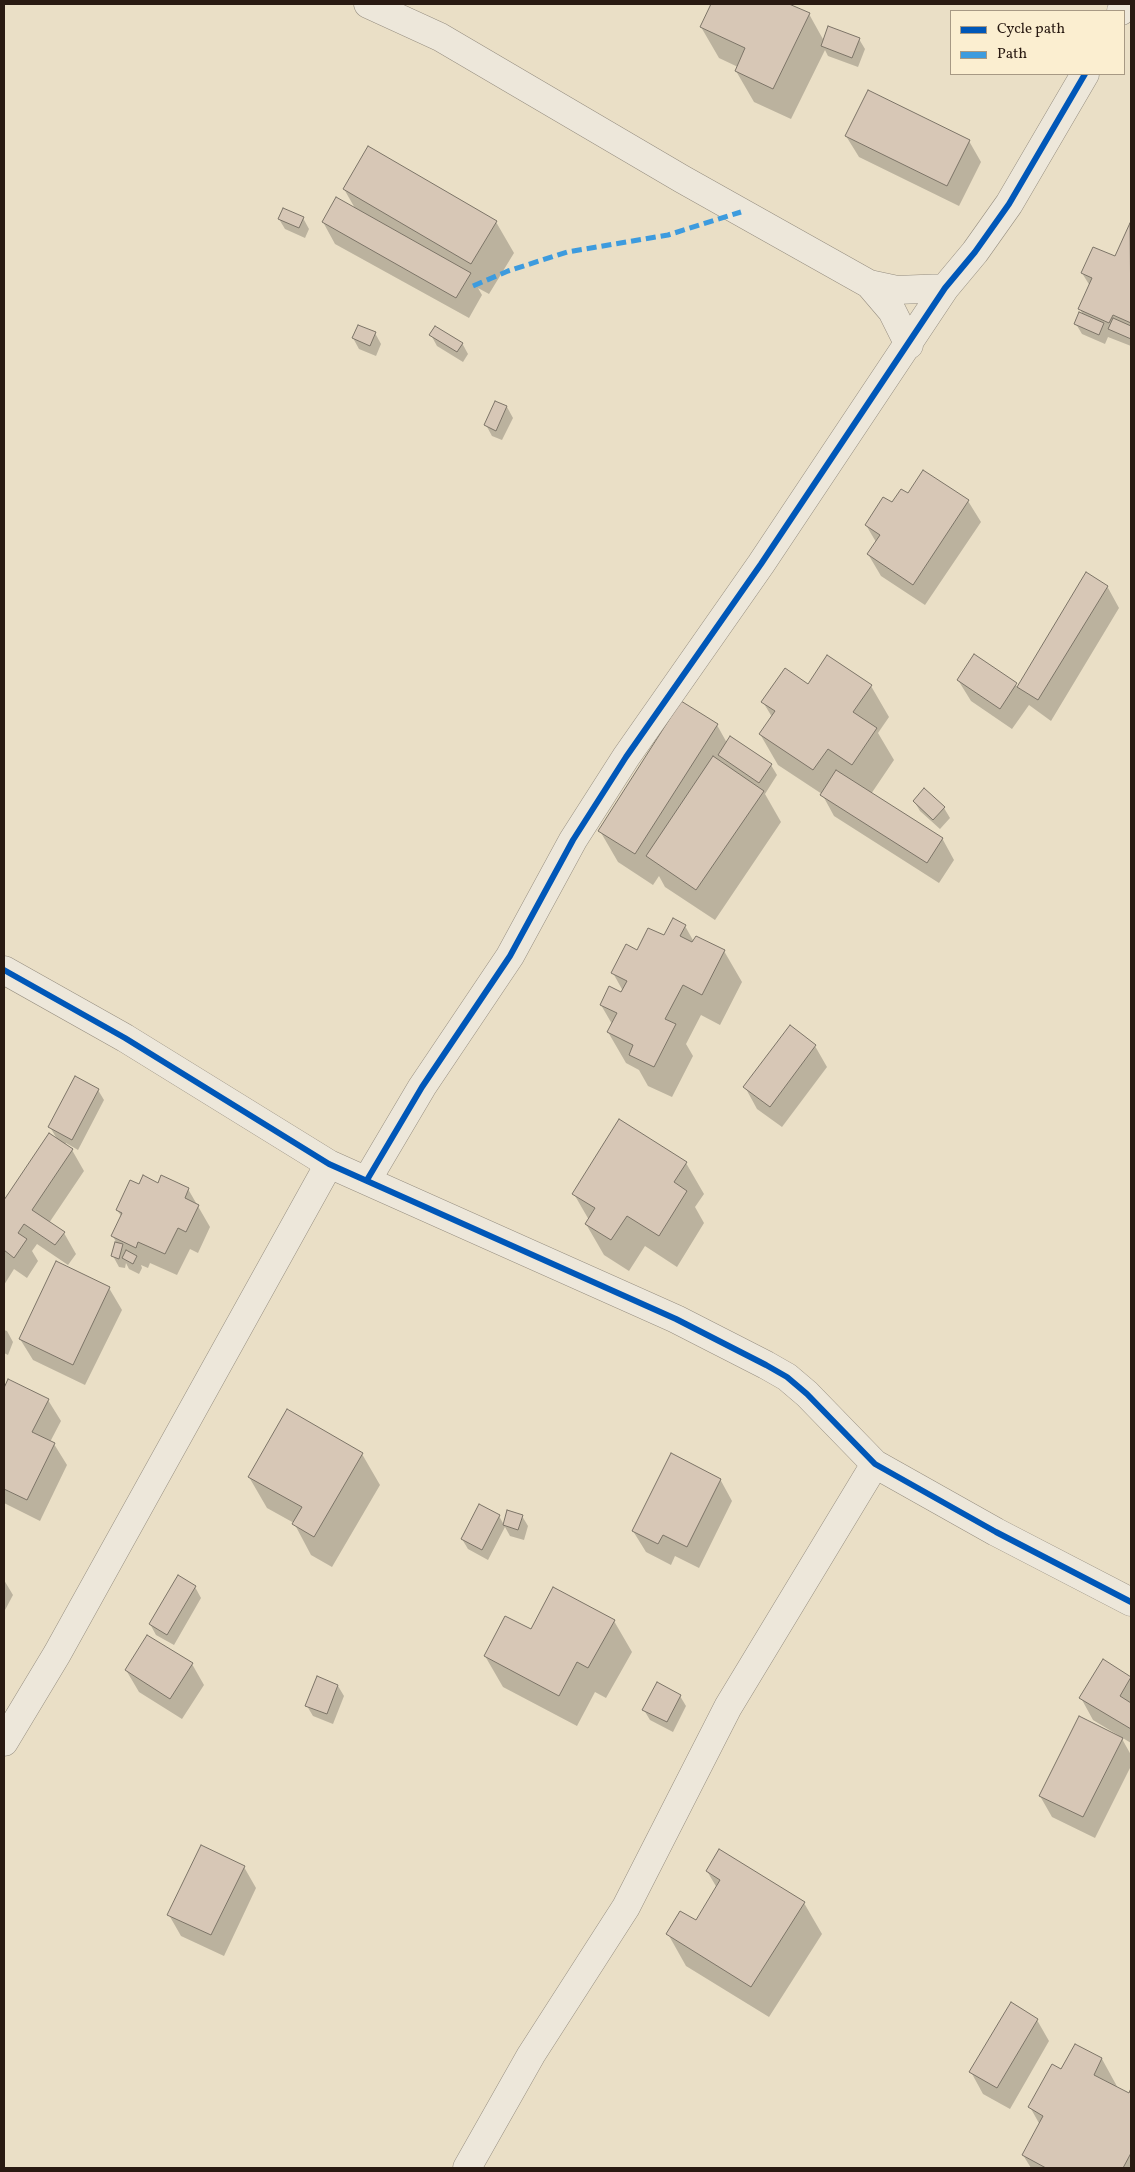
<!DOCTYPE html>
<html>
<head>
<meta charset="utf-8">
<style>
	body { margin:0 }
	#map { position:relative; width:1135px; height:2172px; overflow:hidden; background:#eadfc6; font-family:Vollkorn,serif }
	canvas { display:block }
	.frame { position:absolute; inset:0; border:5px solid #291a12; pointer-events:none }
	.legend { position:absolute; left:950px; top:10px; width:175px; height:65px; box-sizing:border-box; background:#fbeed0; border:1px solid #a79984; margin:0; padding:6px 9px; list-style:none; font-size:15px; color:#291a12 }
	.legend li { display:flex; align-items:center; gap:10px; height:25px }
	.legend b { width:25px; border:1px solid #a79984 }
</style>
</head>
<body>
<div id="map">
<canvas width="1135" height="2172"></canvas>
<div class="frame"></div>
<ul class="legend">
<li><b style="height:6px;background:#0057b8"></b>Cycle path</li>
<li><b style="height:6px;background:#3d9bde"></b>Path</li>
</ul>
</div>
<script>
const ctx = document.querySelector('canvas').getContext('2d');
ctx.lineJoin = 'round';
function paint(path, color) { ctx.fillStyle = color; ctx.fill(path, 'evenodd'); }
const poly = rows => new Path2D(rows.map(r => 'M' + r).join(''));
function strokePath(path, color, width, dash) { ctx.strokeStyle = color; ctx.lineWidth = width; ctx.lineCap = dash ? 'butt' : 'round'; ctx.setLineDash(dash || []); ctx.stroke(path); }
paint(poly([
	[712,4,786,4,809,14,824,41,859,39,865,49,858,67,828,56,825,50,791,119,754,102,736,71,738,67,719,58,701,27],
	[846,136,969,141,981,162,959,206,859,157],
	[344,189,496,222,514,253,489,294,478,288,482,295,469,318,335,244,323,222,356,210],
	[303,218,309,229,305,238,285,229,279,219],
	[1130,225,1131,346,1108,337,1105,344,1082,334,1076,324,1083,315,1080,309,1090,286,1082,273,1115,258],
	[375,333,381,344,376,356,359,349,353,338],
	[431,335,462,343,468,354,463,362,437,346],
	[496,403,507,407,513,418,502,440,492,436,486,425],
	[908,495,968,501,981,522,925,605,881,576,868,554,876,542,866,525,892,504],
	[1107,586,1119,608,1051,721,1029,705,1012,729,971,701,958,680,975,656,1018,687],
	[808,685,871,686,889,717,878,733,894,760,871,794,942,838,954,860,939,883,834,816,822,794,778,765,760,734,772,717,763,702],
	[717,725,727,743,771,765,777,775,765,794,781,822,715,920,665,887,659,876,653,885,618,862,600,831],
	[914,801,944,808,950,818,940,829,920,811],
	[685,926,694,942,724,951,742,982,720,1025,701,1015,686,1044,693,1056,672,1097,648,1086,639,1070,626,1063,608,1032,612,1024,601,1005,623,991,613,973,638,952],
	[815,1046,827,1067,782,1127,757,1109,745,1087],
	[98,1090,104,1100,78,1150,66,1143,65,1145,72,1150,84,1171,49,1223,64,1233,76,1254,68,1265,37,1244,32,1251,38,1261,27,1278,14,1269,4,1285,4,1202,50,1135,57,1139,50,1127],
	[686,1163,704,1194,695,1207,704,1223,677,1267,645,1246,629,1271,604,1255,586,1224,589,1220,574,1194],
	[159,1184,188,1189,210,1227,198,1253,190,1249,177,1275,150,1263,148,1268,141,1265,142,1268,139,1274,129,1269,126,1263,125,1268,119,1267,113,1256,116,1242,113,1236,122,1217,117,1210,139,1186],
	[57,1263,109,1288,122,1310,85,1385,33,1360,20,1339],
	[4,1330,7,1331,13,1342,8,1355,4,1353],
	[9,1381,48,1400,61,1421,50,1442,54,1444,67,1465,40,1521,4,1503,4,1391],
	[362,1454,380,1485,332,1567,311,1555,294,1523,267,1508,249,1477],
	[720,1479,732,1501,699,1568,675,1556,671,1565,646,1552,633,1531],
	[499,1516,504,1525,522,1516,528,1526,524,1540,510,1536,505,1527,488,1560,468,1549,462,1539],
	[179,1577,195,1587,201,1598,174,1645,156,1635,150,1624],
	[4,1580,13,1595,4,1612],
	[614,1621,632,1652,606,1698,595,1692,577,1726,503,1687,485,1656,531,1631],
	[1103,1661,1131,1678,1131,1743,1093,1720,1081,1698],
	[192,1664,204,1685,182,1719,139,1692,126,1670],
	[338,1686,344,1696,333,1724,313,1716,307,1706],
	[680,1696,686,1706,673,1732,650,1720,644,1710],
	[1121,1737,1131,1755,1131,1766,1095,1838,1052,1817,1040,1796],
	[244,1867,256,1888,224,1956,181,1936,169,1915],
	[707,1871,804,1903,822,1934,769,2017,686,1966,668,1934,696,1922,717,1888],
	[1037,2020,1049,2041,1010,2109,983,2094,971,2072],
	[1075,2045,1102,2059,1119,2090,1129,2095,1131,2091,1131,2168,1031,2168,1023,2155,1040,2125,1030,2107,1062,2071]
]), '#0003');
const building = poly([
	[711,4,789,4,810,13,773,89,735,71,745,48,700,27,711,4],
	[828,26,860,38,852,58,821,46,828,26],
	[868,90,970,140,947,186,845,136,868,90],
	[368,146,497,221,471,264,343,189,368,146],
	[336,197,471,273,456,298,322,222,336,197],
	[283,208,304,217,299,228,278,219,283,208],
	[1130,223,1131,323,1113,315,1109,323,1078,309,1092,278,1081,273,1093,247,1115,256,1130,223],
	[1079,312,1104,323,1099,335,1074,324,1079,312],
	[1113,318,1131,326,1131,339,1108,329,1113,318],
	[358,325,376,332,370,346,352,338,358,325],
	[435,326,463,343,457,352,429,335,435,326],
	[495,401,507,406,496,431,484,425,495,401],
	[923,470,969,500,913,585,867,554,880,535,865,525,883,497,892,502,901,489,908,493,923,470],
	[1086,572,1108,586,1038,700,1017,687,1086,572],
	[974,654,1017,683,1000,709,957,680,974,654],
	[827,655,872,685,853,712,877,728,852,765,828,749,813,770,759,734,775,711,761,702,785,668,808,684,827,655],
	[681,701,718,724,635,854,598,831,681,701],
	[730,736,772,764,759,783,718,755,730,736],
	[713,756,764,791,696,890,646,856,713,756],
	[836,770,943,838,927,863,820,795,836,770],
	[924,788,945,807,933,820,913,801,924,788],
	[673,918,686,925,680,936,692,942,696,936,725,950,702,995,683,985,665,1019,676,1024,654,1067,629,1055,633,1045,607,1032,617,1013,600,1005,609,986,621,992,627,981,611,973,626,944,637,950,648,928,664,935,673,918],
	[790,1025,816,1045,770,1107,743,1087,790,1025],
	[75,1076,99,1089,72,1140,48,1127,75,1076],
	[619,1119,687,1162,674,1182,687,1191,659,1236,627,1216,611,1240,585,1224,595,1208,572,1194,619,1119],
	[49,1133,73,1149,32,1210,65,1232,55,1245,24,1224,18,1233,27,1239,14,1258,4,1250,4,1200,49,1133],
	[143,1175,158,1183,161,1175,189,1188,185,1198,199,1205,186,1232,178,1228,165,1254,138,1242,136,1248,111,1236,122,1213,116,1210,130,1180,139,1184,143,1175],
	[115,1242,123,1244,119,1259,111,1256,115,1242],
	[126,1250,137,1256,133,1264,122,1258,126,1250],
	[56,1261,110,1287,73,1365,19,1339,56,1261],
	[8,1379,49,1399,32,1432,55,1443,27,1500,4,1489,4,1388,8,1379],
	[287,1409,363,1453,314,1537,292,1524,302,1507,248,1477,287,1409],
	[671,1453,721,1479,687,1547,663,1535,658,1544,632,1531,671,1453],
	[479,1504,500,1515,482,1550,461,1539,479,1504],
	[507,1510,523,1515,518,1530,503,1525,507,1510],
	[178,1575,196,1586,167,1635,149,1624,178,1575],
	[553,1587,615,1620,588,1668,577,1662,559,1696,484,1656,505,1616,531,1629,553,1587],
	[147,1635,193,1663,170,1699,125,1670,147,1635],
	[1103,1659,1131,1677,1120,1696,1131,1703,1131,1729,1079,1698,1103,1659],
	[317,1676,338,1685,327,1714,305,1706,317,1676],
	[657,1682,681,1695,667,1722,642,1710,657,1682],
	[1079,1716,1123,1738,1083,1817,1039,1796,1079,1716],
	[201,1845,245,1866,211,1935,167,1915,201,1845],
	[719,1849,805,1902,751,1987,666,1934,680,1911,696,1920,720,1880,706,1871,719,1849],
	[1011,2002,1038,2019,997,2088,969,2072,1011,2002],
	[1075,2044,1102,2058,1094,2075,1129,2093,1131,2088,1131,2153,1123,2168,1046,2168,1022,2155,1043,2116,1028,2107,1052,2064,1061,2069,1075,2044]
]);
paint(building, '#d7c7b6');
strokePath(building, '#7c7467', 1);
const street = poly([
	[368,4,440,37,682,179,869,284,897,290,945,288],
	[1121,11,1126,4],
	[869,284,892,311,909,345],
	[4,970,125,1038,329,1164,676,1319,766,1365,787,1377,807,1394,875,1464,996,1532,1131,1602],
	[367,1180,422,1087,510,956,573,840,626,757,761,564,945,288,975,252,1009,204,1085,74],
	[4,1742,57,1654,329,1164],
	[467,2168,531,2055,626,1907,728,1707,875,1464]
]);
strokePath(street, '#968e80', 29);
strokePath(street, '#ede7da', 28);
strokePath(poly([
	[473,286,508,271,567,252,668,235,741,212]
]), '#3d9bde', 5, [10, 5]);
strokePath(poly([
	[4,970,125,1038,329,1164,676,1319,766,1365,787,1377,807,1394,875,1464,996,1532,1131,1602],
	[367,1180,422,1087,510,956,573,840,626,757,761,564,945,288,975,252,1009,204,1085,74]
]), '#0057b8', 6);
</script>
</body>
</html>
